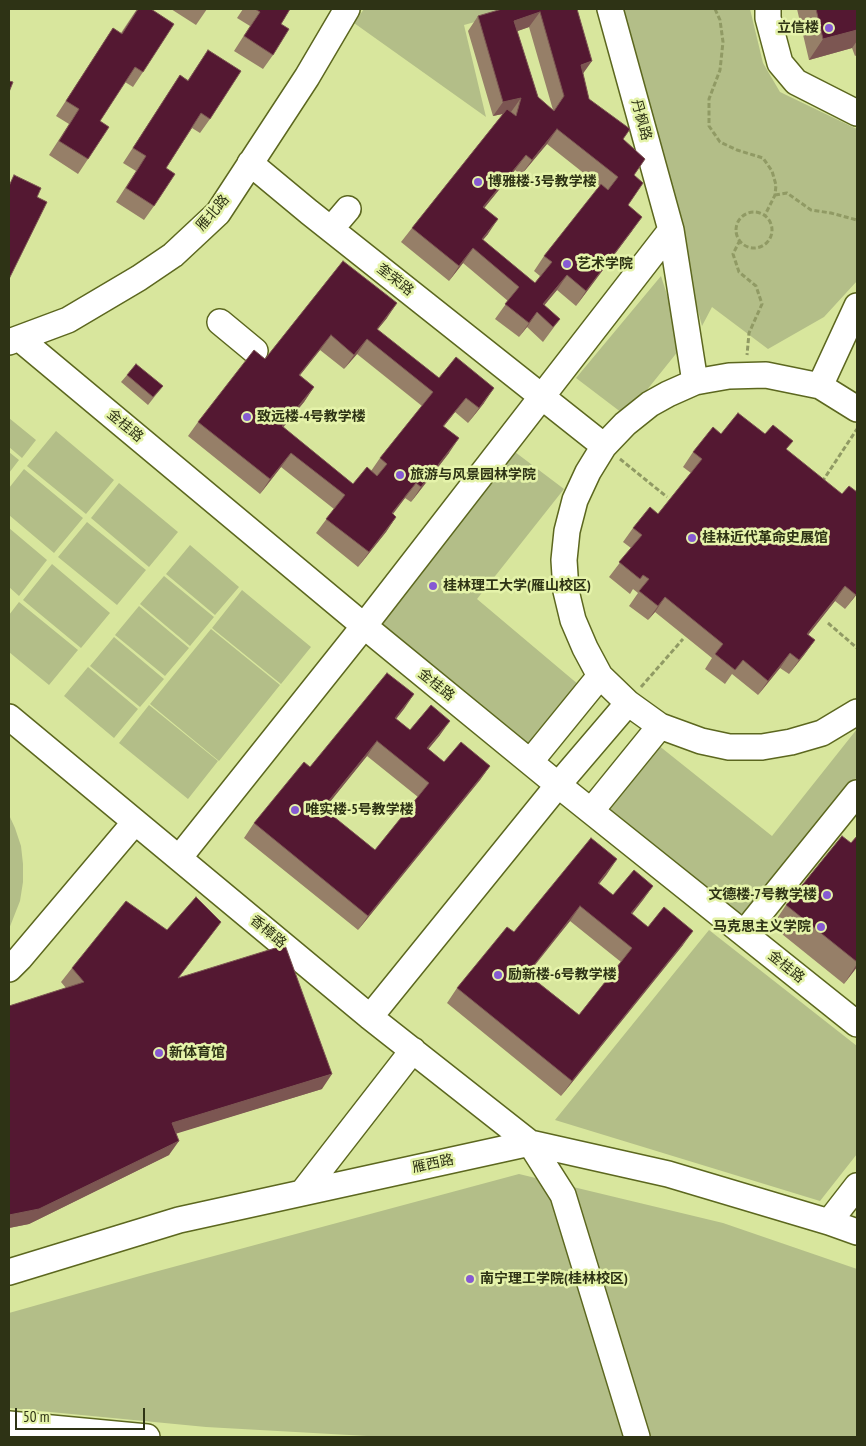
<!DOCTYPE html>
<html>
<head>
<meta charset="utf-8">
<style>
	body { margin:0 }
	#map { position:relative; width:866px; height:1446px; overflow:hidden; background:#d8e69d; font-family:"PT Sans Narrow",sans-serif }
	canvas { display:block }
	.frame { position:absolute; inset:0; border:10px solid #2e3315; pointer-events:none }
	.scale { position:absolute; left:15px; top:1408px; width:130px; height:22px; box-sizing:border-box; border:2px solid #2e3315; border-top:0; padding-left:6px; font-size:15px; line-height:18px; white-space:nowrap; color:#2e3315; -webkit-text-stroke:4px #e5f3aa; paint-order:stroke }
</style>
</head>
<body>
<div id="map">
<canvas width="866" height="1446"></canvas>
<div class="frame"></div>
<div class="scale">50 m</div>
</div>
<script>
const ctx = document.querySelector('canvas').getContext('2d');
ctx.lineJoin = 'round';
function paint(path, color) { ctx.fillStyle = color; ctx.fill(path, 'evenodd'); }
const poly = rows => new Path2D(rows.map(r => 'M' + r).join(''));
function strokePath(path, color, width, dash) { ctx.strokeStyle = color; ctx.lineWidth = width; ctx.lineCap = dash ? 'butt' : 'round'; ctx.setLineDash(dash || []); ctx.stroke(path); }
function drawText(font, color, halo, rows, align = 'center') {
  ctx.font = font + ' "PT Sans Narrow","Noto Sans SC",sans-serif'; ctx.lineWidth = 5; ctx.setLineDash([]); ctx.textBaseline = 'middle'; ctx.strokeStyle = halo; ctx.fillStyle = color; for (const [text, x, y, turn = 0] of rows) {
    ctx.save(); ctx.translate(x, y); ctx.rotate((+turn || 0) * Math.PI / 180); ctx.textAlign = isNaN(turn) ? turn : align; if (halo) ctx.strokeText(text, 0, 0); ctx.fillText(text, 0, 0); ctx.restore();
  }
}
paint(poly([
	[364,9,522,9,464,25,486,117,354,23],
	[618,9,750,9,763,63,780,92,857,129,857,281,824,317,768,349,712,307,702,326],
	[661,276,683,345,626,416,576,378],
	[9,418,36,440,22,458,9,447],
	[56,431,114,480,86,514,27,466],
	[9,452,19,460,9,473],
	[515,452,564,489,477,599,579,685,525,751,377,628],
	[24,469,83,518,54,553,9,515,9,488],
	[119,483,178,532,149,567,91,518],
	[87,522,146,570,117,605,58,557],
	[9,528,47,560,19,596,9,587],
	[190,545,239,587,215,615,166,574],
	[52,564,110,613,81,648,23,600],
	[164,576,214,617,190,646,140,604],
	[242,590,311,647,281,684,212,628],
	[19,602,78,650,49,685,9,652,9,615],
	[139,606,189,648,165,676,115,635],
	[211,629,280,685,219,761,150,704],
	[114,637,164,679,140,707,90,666],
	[88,667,138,709,114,738,64,696],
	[149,705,218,761,188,799,119,743],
	[857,729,857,777,753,908,733,917,603,813,658,745,772,836],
	[9,815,15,828,21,846,23,864,23,882,20,901,9,929],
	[709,930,857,1046,857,1154,820,1201,555,1120],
	[519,1174,723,1223,857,1269,857,1437,385,1437,206,1427,9,1408,9,1313,147,1274]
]), '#b3be88');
const minor = poly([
	[610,9,671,230,695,382],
	[768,9,768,18,780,63,796,82,857,113],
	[250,163,309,212,604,446],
	[331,229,348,209],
	[220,322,255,351],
	[20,339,364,626,552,780,857,1024],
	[9,342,68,320,139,278,173,255,218,213,307,77,347,9],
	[820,386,857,306],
	[857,409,820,386,766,375,729,376,706,380,695,382,668,394,650,404,625,424,604,446,588,472,575,500,567,531,564,560,566,591,573,620,585,648,600,676,628,703,660,726,701,741,729,747,762,747,791,742,822,733,857,712],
	[9,717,370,1017,530,1143,563,1195,637,1437],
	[530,762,600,676],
	[591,811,660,726],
	[179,858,364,626,671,230],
	[744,933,857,793],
	[9,969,20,958,135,822],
	[370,1017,558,785,628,703],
	[302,1193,413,1050],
	[829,1222,857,1186],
	[9,1272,179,1220,530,1143,668,1174,829,1222,857,1232],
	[9,1424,147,1437]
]);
strokePath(minor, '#5c671f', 28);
strokePath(poly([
	[715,9,720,20,723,42,720,70,709,99,709,126,720,142,737,150,763,158,772,171,776,185,775,195,765,215],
	[775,195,787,193,811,210,831,213,857,220],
	'736 230a18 18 0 1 1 36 0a18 18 0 1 1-36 0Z',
	[740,240,733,254,739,272,756,286,762,304,749,333,747,355],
	[620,459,667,497],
	[822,482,857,429],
	[828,623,857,648],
	[641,687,683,639]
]), '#909a64', 3, [5, 2.5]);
strokePath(minor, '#fff', 25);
paint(poly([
	[137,9,143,72,133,87,125,82,100,121,88,159,78,174,49,155,69,124,56,116,113,28,121,33],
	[171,9,207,9,196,25],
	[243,9,290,9,281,24,273,55,263,69,234,51,250,26,237,18],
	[577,9,583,74,589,99,623,139,634,175,628,205,632,231,576,306,557,290,544,305,560,319,543,342,527,327,519,337,495,319,508,301,463,263,449,281,401,242,412,228,503,114,493,116,468,31,478,16],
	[529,27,553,110,538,97,517,31],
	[547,144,600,186,544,256,534,271,540,276,535,283,483,240,488,234,484,208,515,170,521,175],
	[797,9,857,9,857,55,855,56,852,48,809,60],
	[208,50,210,119,200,133,192,128,166,168,154,206,144,220,116,202,136,171,123,163,180,75,188,80],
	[343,261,387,318,377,330,439,378,484,403,468,423,455,412,444,426,449,453,411,502,405,498,393,514,396,517,386,532,358,567,316,533,334,509,281,467,260,494,188,436,198,422,265,359],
	[320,350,344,369,357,354,422,406,380,458,371,471,353,484,283,427,304,402,314,387,300,375],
	[127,375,163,386,148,405,121,382],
	[721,434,765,434,787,450,857,594,845,609,835,601,808,635,815,640,804,655,789,674,780,668,758,695,732,674,725,684,705,669,712,658,655,612,648,620,629,606,638,593,633,589,630,594,609,577,631,548,623,542,633,528,658,514,691,473,683,467,693,452],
	[414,694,396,719,410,730,440,735,428,749,444,762,490,766,480,780,358,930,244,838,254,823,310,767],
	[367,756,418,797,375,850,324,809],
	[857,836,857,967,844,984,772,926,786,905,851,843],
	[607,874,599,884,613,895,653,886,632,914,648,927,683,945,561,1096,447,1003,457,988,514,932],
	[570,921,621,962,579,1015,528,974],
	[167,930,210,936,179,977,322,1089,176,1133,169,1155,29,1224,9,1228,9,1006,66,988,61,982,72,968]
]), '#967f68');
paint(poly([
	[540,12,529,27,504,36,514,21],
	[857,30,857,41,852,48,809,60,823,39],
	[592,61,582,75,581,65],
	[521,98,511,112,493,116,503,102],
	[557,129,547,144,521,175,532,160],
	[526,155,515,170,473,222,483,207],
	[642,217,632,231,576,306,586,291],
	[498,219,488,234,475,249,482,239],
	[473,248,463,263,449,281,459,266],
	[567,275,557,290,538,313,543,304],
	[397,303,387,318,369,340,377,329],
	[537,312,527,327,519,337,529,323],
	[331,335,320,350,289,389,299,375],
	[367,339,357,354,344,369,354,355],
	[314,387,304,402,272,441,282,426],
	[494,388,484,403,468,423,479,408],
	[466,398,433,440,443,426],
	[459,438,449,453,411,502,421,487],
	[291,453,281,467,260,494,270,479],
	[416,483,405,498,382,528,392,513],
	[396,517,386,532,358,567,369,552],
	[845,586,835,601,797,649,807,634],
	[857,593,857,594,845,609],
	[665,597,655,612,648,620,658,606],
	[815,640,804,655,789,674,799,660],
	[790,653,780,668,758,695,768,681],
	[414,694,404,709,385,733,395,718],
	[450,721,440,735,417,763,427,748],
	[377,741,367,756,313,823,323,808],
	[490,766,480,780,358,930,368,916],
	[617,859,607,874,588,898,598,883],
	[653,886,643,900,621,928,631,913],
	[580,906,570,921,516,988,527,974],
	[693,931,683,945,561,1096,572,1081],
	[857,964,857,967,844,984],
	[332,1074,322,1089,162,1138,172,1123],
	[179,1141,169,1155,29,1224,9,1228,9,1215]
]), '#7c5652');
const building = poly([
	[138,9,151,9,174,24,143,72,135,67,100,121,109,127,88,159,59,141,79,109,66,101,113,28,122,34,138,9],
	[255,9,290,9,281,24,289,29,273,55,244,36,260,12,255,9],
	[502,9,577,9,592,61,581,65,589,99,630,129,623,139,645,159,634,175,643,183,628,205,642,217,586,291,567,275,543,304,560,319,553,327,537,312,529,323,505,304,519,287,473,248,459,266,412,228,507,109,516,116,521,98,503,102,478,16,502,9],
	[540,12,564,96,554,111,538,97,514,21,540,12],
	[557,129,618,177,608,190,601,184,544,256,552,262,535,283,482,239,498,219,483,207,526,155,532,160,557,129],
	[816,9,857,9,857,30,823,39,816,9],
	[208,50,241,71,210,119,201,113,166,168,175,174,154,206,126,188,146,156,133,148,180,75,188,81,208,50],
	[9,81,13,82,9,92,9,81],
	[14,175,41,188,37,197,47,202,9,279,9,186,14,175],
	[343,261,397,303,377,329,439,378,456,357,494,388,479,408,466,398,443,426,459,438,421,487,416,483,392,513,396,517,369,552,326,519,345,495,291,453,270,479,198,422,254,350,265,359,343,261],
	[331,335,354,355,367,339,433,392,380,458,387,464,377,476,367,467,353,484,282,426,314,387,299,375,331,335],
	[136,364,163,386,153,397,127,375,136,364],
	[738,413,765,434,773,425,793,441,786,449,842,494,849,486,857,492,857,593,856,595,845,586,807,634,815,640,799,660,790,653,768,681,743,660,735,670,715,654,723,644,665,597,658,606,639,591,649,579,643,575,640,579,619,562,642,535,633,528,650,507,658,514,702,459,693,452,713,427,721,434,738,413],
	[387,673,414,694,395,718,410,730,431,705,450,721,427,748,444,762,461,742,490,766,368,916,254,823,304,762,310,767,387,673],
	[377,741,429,783,375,850,323,808,377,741],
	[842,836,851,843,857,836,857,962,786,905,842,836],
	[591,838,617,859,598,883,613,895,634,870,653,886,631,913,648,927,664,907,693,931,572,1081,457,988,507,927,514,932,591,838],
	[580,906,632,948,579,1015,527,974,580,906],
	[196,897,221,922,178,978,285,945,332,1074,172,1123,179,1141,39,1209,9,1215,9,1006,84,982,72,968,126,901,167,930,196,897]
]);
paint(building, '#541832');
strokePath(building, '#7c5652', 1);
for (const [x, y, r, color] of [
	[829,28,5,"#865ad3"],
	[478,182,5,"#865ad3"],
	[567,264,5,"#865ad3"],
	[247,417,5,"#865ad3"],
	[400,475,5,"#865ad3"],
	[692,538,5,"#865ad3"],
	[433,586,5,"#865ad3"],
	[295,810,5,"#865ad3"],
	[827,895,5,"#865ad3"],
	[821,927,5,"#865ad3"],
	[498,975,5,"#865ad3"],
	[159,1053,5,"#865ad3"],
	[470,1279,5,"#865ad3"]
]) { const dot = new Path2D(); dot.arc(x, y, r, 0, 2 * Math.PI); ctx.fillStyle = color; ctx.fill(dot); strokePath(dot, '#e5f3aa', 2); }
drawText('bold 14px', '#2e3315', '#e5f3aa', [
	["立信楼",819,28,"right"],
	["博雅楼-3号教学楼",488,182],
	["艺术学院",577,264],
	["致远楼-4号教学楼",257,417],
	["旅游与风景园林学院",410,475],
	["桂林近代革命史展馆",702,538],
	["桂林理工大学(雁山校区)",443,586],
	["唯实楼-5号教学楼",305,810],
	["文德楼-7号教学楼",817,895,"right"],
	["马克思主义学院",811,927,"right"],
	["励新楼-6号教学楼",508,975],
	["新体育馆",169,1053],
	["南宁理工学院(桂林校区)",480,1279]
], 'left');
drawText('14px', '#2e3315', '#e5f3aa', [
	["丹枫路",641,120,75],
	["雁北路",213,213,-49],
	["奎荣路",395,280,38],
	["金桂路",125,426,40],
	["金桂路",436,685,39],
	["香樟路",268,932,40],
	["金桂路",786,967,39],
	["雁西路",433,1164,-12]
]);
</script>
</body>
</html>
